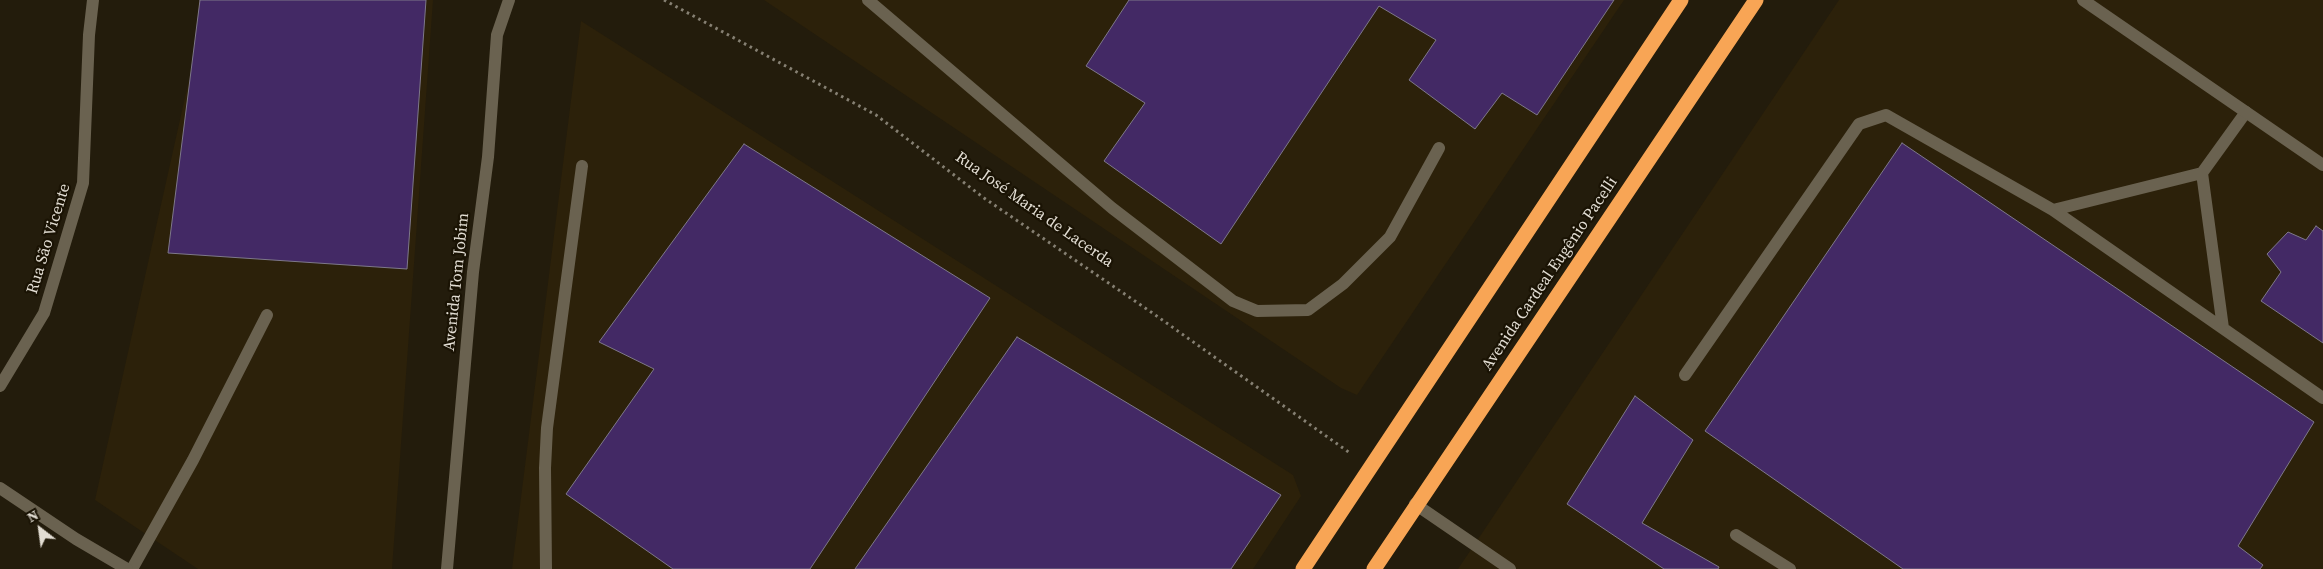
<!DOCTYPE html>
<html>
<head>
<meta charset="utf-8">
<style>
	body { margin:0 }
	#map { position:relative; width:2323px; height:569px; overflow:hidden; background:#231c0c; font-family:"Source Serif 4",serif }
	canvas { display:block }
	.north { position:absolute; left:15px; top:504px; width:50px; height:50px; -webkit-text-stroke:4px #1a1304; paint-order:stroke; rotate:330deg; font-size:14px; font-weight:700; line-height:20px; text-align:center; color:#e2ddd3 }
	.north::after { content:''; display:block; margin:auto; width:18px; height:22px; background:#e2ddd3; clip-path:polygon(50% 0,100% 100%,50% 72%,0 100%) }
</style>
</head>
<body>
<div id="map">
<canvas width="2323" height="569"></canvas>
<div class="north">N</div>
</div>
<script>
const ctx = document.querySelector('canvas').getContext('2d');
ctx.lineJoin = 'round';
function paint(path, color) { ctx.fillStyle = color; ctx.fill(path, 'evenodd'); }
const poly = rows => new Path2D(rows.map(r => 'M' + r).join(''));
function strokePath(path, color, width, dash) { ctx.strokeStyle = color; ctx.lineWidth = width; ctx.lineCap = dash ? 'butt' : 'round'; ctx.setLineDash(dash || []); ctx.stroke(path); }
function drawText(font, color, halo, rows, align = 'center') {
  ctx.font = font + ' "Source Serif 4",serif'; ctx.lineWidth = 4.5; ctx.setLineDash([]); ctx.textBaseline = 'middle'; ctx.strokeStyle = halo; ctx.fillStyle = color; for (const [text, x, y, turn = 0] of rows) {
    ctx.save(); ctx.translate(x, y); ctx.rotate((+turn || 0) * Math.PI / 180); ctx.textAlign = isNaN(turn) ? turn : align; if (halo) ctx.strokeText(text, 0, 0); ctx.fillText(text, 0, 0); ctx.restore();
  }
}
paint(poly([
	[199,0,433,0,392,569,198,569,95,500,192,66],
	[764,0,1624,0,1357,395,1341,388],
	[1839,0,2323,0,2323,569,1458,569],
	[581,21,1293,475,1301,496,1253,569,512,569]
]), '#2c210a');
const building = poly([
	[200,0,426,0,407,269,168,253,200,0],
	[1129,0,1614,0,1537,115,1502,93,1475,129,1409,80,1436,40,1379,6,1221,244,1104,161,1145,103,1086,66,1129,0],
	[1902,143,2314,422,2238,546,2263,565,2260,569,1903,569,1705,431,1902,143],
	[744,144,990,298,810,569,673,569,566,494,654,369,599,342,744,144],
	[2316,226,2323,231,2323,343,2261,301,2281,272,2267,254,2288,232,2306,240,2316,226],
	[1017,337,1281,495,1231,569,855,569,1017,337],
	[1635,396,1693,440,1642,523,1719,567,1718,569,1664,569,1567,504,1635,396]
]);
paint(building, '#432965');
strokePath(building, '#7e788a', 1);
strokePath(poly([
	[664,0,876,115,984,198,1151,312,1350,453]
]), '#868073', 3, [2.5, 4]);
strokePath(poly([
	[868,0,1112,208,1233,301,1257,311,1308,310,1343,284,1390,237,1439,148],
	[2202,173,2223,328],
	[2053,210,2323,398],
	[1685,375,1859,124,1886,115,2053,210,2202,173,2246,112],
	[1736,535,1790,569],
	[132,569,193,460,267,315],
	[447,569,473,272,488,157,497,35,509,0],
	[546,569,545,468,547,428,582,166]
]), '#6a6250', 12);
strokePath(poly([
	[2083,0,2323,165],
	[0,386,44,313,83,183,89,35,93,0],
	[1415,504,1510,569]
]), '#6a6250', 12);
strokePath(poly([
	[0,488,76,539,127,569]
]), '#6a6250', 12);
strokePath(poly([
	[1303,569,1681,0],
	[1374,569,1756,0]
]), '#f8a555', 15);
drawText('16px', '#e2ddd3', '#1a1304', [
	["Rua José Maria de Lacerda",1034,210,35],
	["Rua São Vicente",49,239,-73],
	["Avenida Cardeal Eugênio Pacelli",1550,274,-56],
	["Avenida Tom Jobim",457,282,-84]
]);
</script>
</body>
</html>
